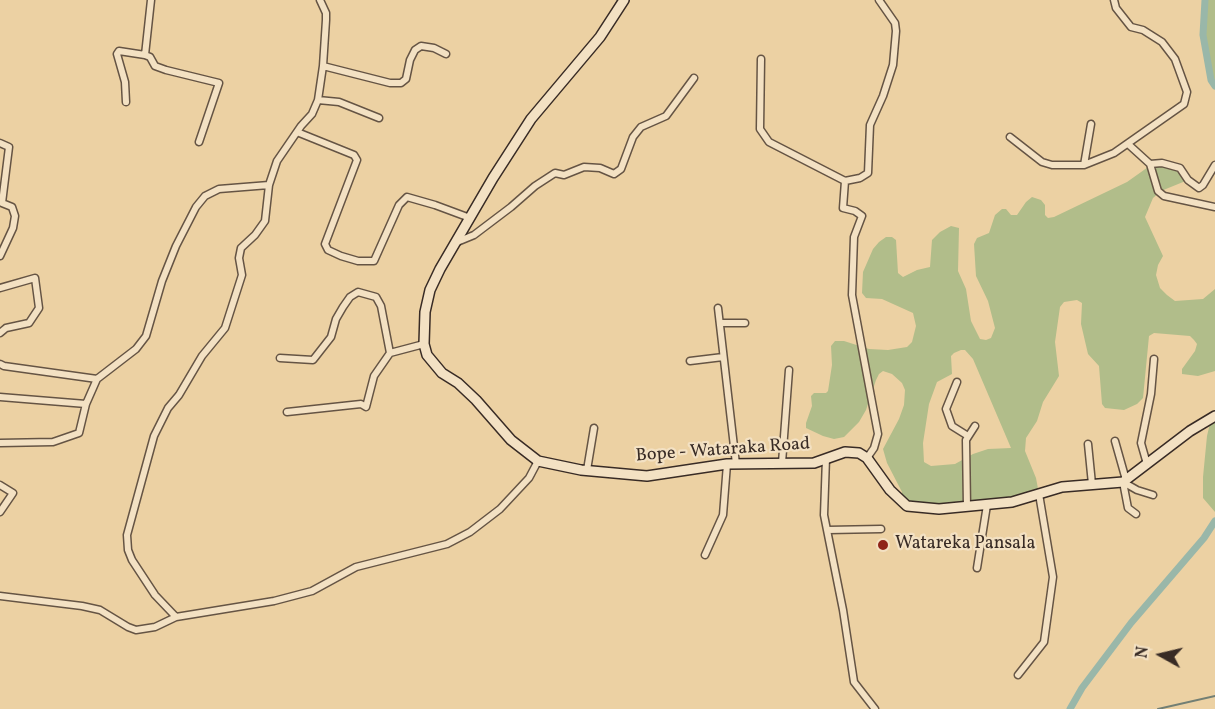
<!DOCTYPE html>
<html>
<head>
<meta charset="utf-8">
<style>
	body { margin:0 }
	#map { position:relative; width:1215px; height:709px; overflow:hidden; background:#ecd1a3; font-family:Vollkorn,serif }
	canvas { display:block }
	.north { position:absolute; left:1131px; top:625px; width:60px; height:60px; -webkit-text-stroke:4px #f3e1c3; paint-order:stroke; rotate:278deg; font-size:16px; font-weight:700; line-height:24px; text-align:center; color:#382b25 }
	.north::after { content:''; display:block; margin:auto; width:21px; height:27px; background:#382b25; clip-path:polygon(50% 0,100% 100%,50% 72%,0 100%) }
</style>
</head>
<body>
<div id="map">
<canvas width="1215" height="709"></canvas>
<div class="north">N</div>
</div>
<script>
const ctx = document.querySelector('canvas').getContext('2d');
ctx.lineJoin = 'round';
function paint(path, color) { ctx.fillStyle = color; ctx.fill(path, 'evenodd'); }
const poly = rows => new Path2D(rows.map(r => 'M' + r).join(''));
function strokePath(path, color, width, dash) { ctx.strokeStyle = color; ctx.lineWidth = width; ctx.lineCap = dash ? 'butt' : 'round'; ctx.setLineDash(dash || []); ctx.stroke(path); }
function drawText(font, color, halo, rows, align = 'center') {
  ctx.font = font + ' Vollkorn,serif'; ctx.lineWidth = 4.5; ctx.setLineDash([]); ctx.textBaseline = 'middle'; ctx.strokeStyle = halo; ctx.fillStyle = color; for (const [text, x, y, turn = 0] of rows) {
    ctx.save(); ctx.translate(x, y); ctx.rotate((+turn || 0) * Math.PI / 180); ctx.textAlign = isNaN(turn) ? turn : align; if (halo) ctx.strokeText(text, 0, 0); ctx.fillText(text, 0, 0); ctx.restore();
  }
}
paint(poly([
	[1205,0,1215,0,1215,86,1211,80,1203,35],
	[1151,165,1180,168,1188,180,1161,191,1153,198,1145,217,1163,256,1158,265,1156,275,1160,288,1167,295,1175,301,1203,299,1215,289,1215,371,1198,376,1182,374,1182,369,1195,351,1197,344,1194,340,1190,336,1154,333,1149,336,1143,398,1137,404,1124,410,1105,408,1102,404,1099,366,1088,354,1081,324,1082,303,1077,300,1064,302,1060,307,1055,342,1059,376,1043,402,1037,421,1026,438,1025,451,1036,478,1039,494,1027,496,916,508,902,497,902,492,887,463,883,449,899,419,904,405,905,390,902,383,892,374,883,371,879,374,876,380,866,410,859,422,844,437,834,439,823,436,806,428,806,423,812,406,811,396,814,393,826,393,828,391,832,365,831,346,835,341,844,341,869,349,888,350,907,347,912,342,916,326,913,313,882,299,866,298,862,293,863,272,873,249,879,242,886,237,892,237,896,240,898,273,903,277,917,270,930,267,932,240,940,232,951,226,959,228,958,271,966,289,971,321,980,339,986,340,991,338,995,328,988,301,976,276,974,244,977,238,989,233,995,215,1002,209,1006,209,1011,215,1017,215,1026,202,1032,197,1041,200,1045,205,1045,215,1048,218,1054,217,1127,182],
	[961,350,965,350,973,359,1011,448,988,449,973,454,955,464,931,466,924,462,923,443,929,404,937,382,952,374,951,356,954,353],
	[1215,416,1215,512,1203,498,1203,477,1207,436,1211,419]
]), '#b1bd8a');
strokePath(poly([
	[612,11,618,0],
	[1158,709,1215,696]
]), '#727f74', 2);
strokePath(poly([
	[1205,0,1203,35,1211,80,1215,86],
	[1070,709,1082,688,1131,623,1204,538,1215,521]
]), '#99b7a9', 7);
const street = poly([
	[151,0,145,55,150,57,155,66,166,70,219,83,199,142],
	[320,0,326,13,326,20,323,66,318,100,312,114,301,126,277,161,269,185,265,221,255,235,241,248,239,258,242,275,225,328,202,356,179,395,168,408,154,436,127,535,128,550,132,560,155,595,176,617,274,601,312,591,356,567,447,544,470,532,500,509,529,478,538,461],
	[761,59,760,129,769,142,845,181,860,178,868,173,870,125,883,96,893,65,896,31,895,23,879,0],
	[323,66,390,83,401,83,406,79,410,60,415,50,421,46,434,48,446,54],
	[318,100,339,102,379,118],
	[126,102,125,82,117,54,119,51,145,55],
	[297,132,354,155,357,160,325,244,328,250,341,256,358,261,374,261,399,205,407,197,435,205,470,218],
	[1010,137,1042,162,1052,165,1084,165,1114,153,1184,104,1187,92,1175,59,1162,42,1143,30,1131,27,1116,8,1114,0],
	[0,143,9,147,2,203,12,207,15,216,13,228,0,256],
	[1128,144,1150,164,1162,163,1180,168,1188,180,1199,188,1203,185,1215,165],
	[1150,164,1158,191,1164,196,1215,207],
	[1084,165,1091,124],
	[845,181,843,208,855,211,862,216,854,237,852,295,878,434,874,448,867,458],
	[457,242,474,235,511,207,535,186,555,173,564,175,584,167,600,168,614,174,621,169,633,137,641,127,666,116,694,78],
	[0,288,35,278,39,308,29,323,6,328,0,333],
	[718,308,736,464],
	[720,323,745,323],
	[280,358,313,360,331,337,336,319,343,307,350,297,358,292,376,297,381,306,390,353,424,344],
	[690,361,723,357],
	[0,364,4,366,97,379],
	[957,382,946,409,952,426,968,436],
	[0,397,86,404],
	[287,412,361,404,366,407,374,376,390,353],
	[1115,441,1126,480],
	[0,443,53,442,79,433,86,404,97,379,136,349,146,336,162,281,176,246,196,207,205,196,219,189,269,185],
	[1088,444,1092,484],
	[826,458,824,515,843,610,854,682,875,709],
	[782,463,789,370],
	[1147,464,1141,443,1151,394,1154,359],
	[587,470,594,428],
	[0,485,13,493,0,512],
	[967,507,966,440,975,426],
	[1136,514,1128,508,1123,482,1137,490,1153,495],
	[828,530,881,529],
	[705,555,723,515,727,464],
	[977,568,987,505],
	[0,596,82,606,100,610,128,627,136,630,155,627,176,617],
	[1018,675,1044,642,1053,577,1039,494]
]);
const secondary = poly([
	[624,0,600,37,531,119,493,178,440,269,430,290,425,312,424,344,427,355,442,373,458,383,476,400,511,440,538,461,581,470,647,476,727,464,814,463,845,452,859,453,867,458,890,490,907,506,939,509,1012,502,1062,487,1123,482,1190,431,1215,416]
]);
strokePath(street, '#655444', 9);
strokePath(secondary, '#382b25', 12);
strokePath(street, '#f3e1c3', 6);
strokePath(secondary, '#f3e1c3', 9);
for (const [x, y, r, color] of [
	[883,545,6,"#8f2418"]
]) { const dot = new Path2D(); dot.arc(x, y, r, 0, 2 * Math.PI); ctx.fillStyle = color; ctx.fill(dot); strokePath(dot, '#f3e1c3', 2); }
drawText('18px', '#382b25', '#f3e1c3', [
	["Bope - Wataraka Road",723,451,-4]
]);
drawText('18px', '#382b25', '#f3e1c3', [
	["Watareka Pansala",895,545]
], 'left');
</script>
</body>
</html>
